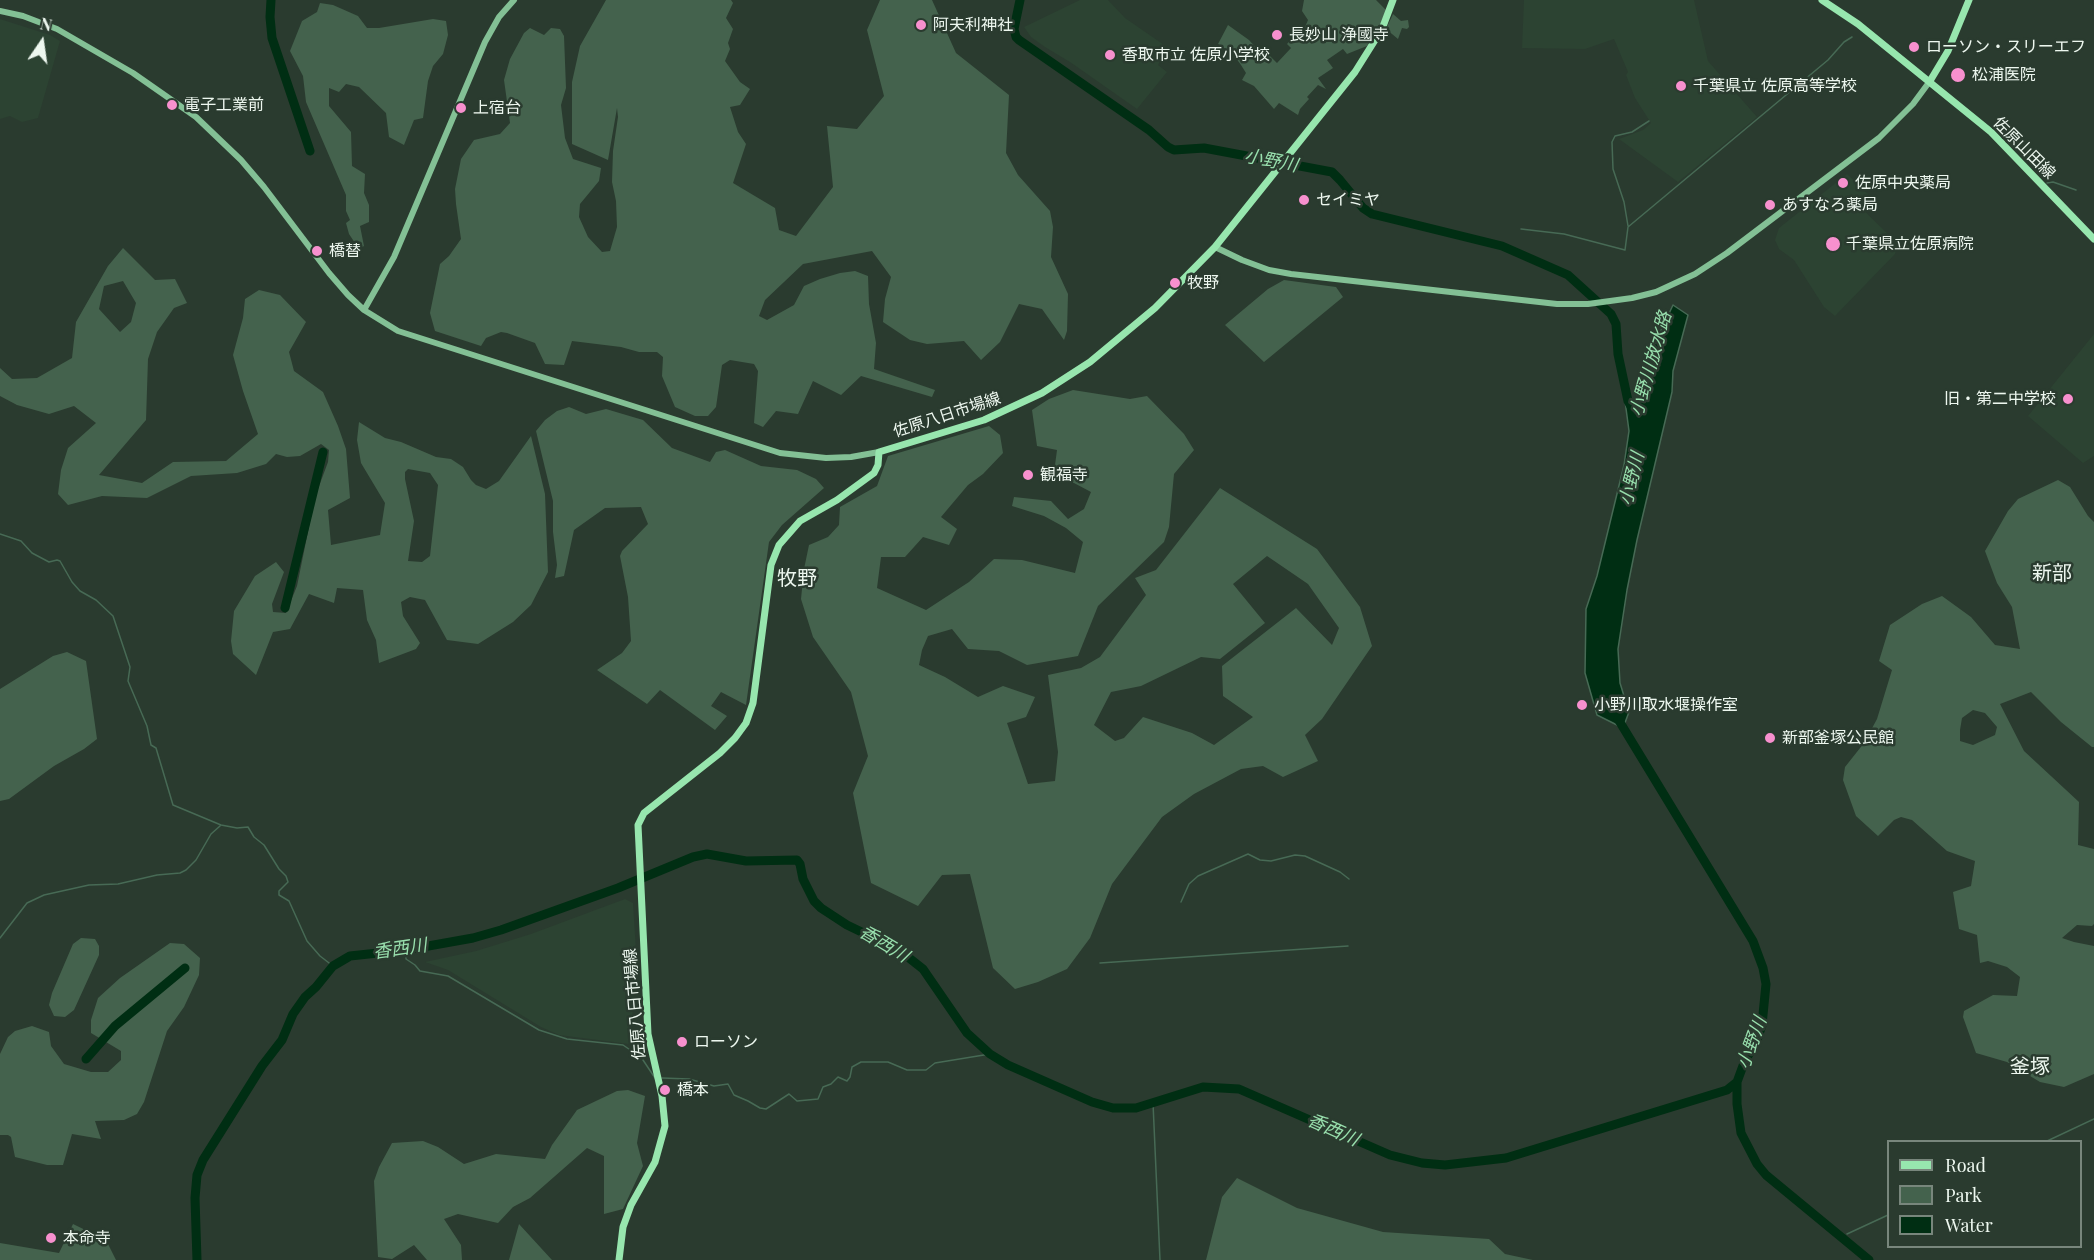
<!DOCTYPE html>
<html>
<head>
<meta charset="utf-8">
<style>
	body { margin:0 }
	#map { position:relative; width:2094px; height:1260px; overflow:hidden; background:#2a3b2f; font-family:"Playfair Display",serif }
	canvas { display:block }
	.legend { position:absolute; left:1887px; top:1140px; width:195px; height:108px; box-sizing:border-box; background:#2a3b2f; border:2px solid #78867c; margin:0; padding:8px 10px; list-style:none; font-size:18px; color:#edf7ef }
	.legend li { display:flex; align-items:center; gap:12px; height:30px }
	.legend b { width:30px; border:2px solid #78867c }
	.north { position:absolute; left:12px; top:12px; width:60px; height:60px; -webkit-text-stroke:4px #2a3b2f; paint-order:stroke; rotate:13deg; font-size:16px; font-weight:700; line-height:24px; text-align:center; color:#edf7ef }
	.north::after { content:''; display:block; margin:auto; width:21px; height:27px; background:#edf7ef; clip-path:polygon(50% 0,100% 100%,50% 72%,0 100%) }
</style>
</head>
<body>
<div id="map">
<canvas width="2094" height="1260"></canvas>
<ul class="legend">
<li><b style="height:8px;background:#97e6ae"></b>Road</li>
<li><b style="height:16px;background:#44624d"></b>Park</li>
<li><b style="height:16px;background:#002e13"></b>Water</li>
</ul>
<div class="north">N</div>
</div>
<script>
const ctx = document.querySelector('canvas').getContext('2d');
ctx.lineJoin = 'round';
function paint(path, color) { ctx.fillStyle = color; ctx.fill(path, 'evenodd'); }
const poly = rows => new Path2D(rows.map(r => 'M' + r).join(''));
function strokePath(path, color, width, dash) { ctx.strokeStyle = color; ctx.lineWidth = width; ctx.lineCap = dash ? 'butt' : 'round'; ctx.setLineDash(dash || []); ctx.stroke(path); }
function drawText(font, color, halo, rows, align = 'center') {
  ctx.font = font + ' "Playfair Display","Noto Sans JP",serif'; ctx.lineWidth = 5; ctx.setLineDash([]); ctx.textBaseline = 'middle'; ctx.strokeStyle = halo; ctx.fillStyle = color; for (const [text, x, y, turn = 0] of rows) {
    ctx.save(); ctx.translate(x, y); ctx.rotate((+turn || 0) * Math.PI / 180); ctx.textAlign = isNaN(turn) ? turn : align; if (halo) ctx.strokeText(text, 0, 0); ctx.fillText(text, 0, 0); ctx.restore();
  }
}
paint(poly([
	[1080,0,1108,0,1125,18,1167,47,1158,65,1167,72,1137,109,1070,62,1045,47,1031,37,1024,27],
	[1524,0,1694,0,1708,61,1757,117,1678,182,1619,139,1643,130,1651,123,1635,98,1626,75,1628,72,1614,39,1585,49,1522,48],
	[0,19,50,35,60,41,38,118,22,122,10,116,0,119],
	[1847,174,1869,195,1858,205,1888,234,1884,238,1896,249,1895,254,1835,316,1824,307,1794,260,1779,249,1775,240,1779,228],
	[2094,334,2094,456,2083,463,2028,416],
	[625,899,633,903,639,1000,633,1008,629,1044,559,1035,541,1027,448,970,425,962,476,951,531,934]
]), '#2c4332');
paint(poly([
	[606,0,731,0,733,3,726,18,733,29,728,43,730,49,725,61,740,82,750,89,740,105,730,107,738,132,746,144,733,183,775,208,779,230,796,236,833,187,827,126,857,129,884,96,867,30,880,0,932,0,956,53,1009,95,1006,153,1018,175,1050,211,1053,227,1051,257,1068,294,1067,331,1064,340,1042,309,1019,304,1000,342,981,360,964,341,927,344,910,340,883,322,885,299,891,277,872,251,803,264,765,300,759,316,767,320,794,305,804,286,820,279,840,273,855,271,868,276,869,304,876,343,874,369,935,390,932,397,861,376,841,395,813,381,798,414,776,411,763,427,754,423,758,371,754,364,730,360,722,365,716,407,708,416,695,416,675,407,662,376,663,357,657,352,639,352,621,347,572,341,564,365,545,364,535,343,507,333,501,332,486,338,481,346,435,331,430,313,440,264,449,256,461,239,456,204,455,189,461,159,474,140,500,134,510,123,504,80,510,59,524,33,530,28,544,35,551,28,560,29,564,36,566,88,561,105,565,138,573,159,601,168,599,181,580,204,579,217,588,237,602,252,610,251,617,227,616,201,612,182,613,151,618,117,617,108,608,160,572,144,572,82,580,46],
	[1304,0,1376,0,1386,10,1381,23,1367,46,1347,54,1343,49,1327,60,1333,68,1318,78,1326,89,1318,85,1307,97,1309,99,1300,109,1298,115,1279,103,1274,109,1254,86,1242,80,1246,73,1241,65,1233,54,1218,44,1228,25,1249,40,1260,52,1263,49,1277,63,1291,48,1287,44,1295,35,1301,40,1304,35,1303,32,1308,20,1302,11],
	[320,3,333,5,358,16,367,28,379,28,433,19,446,21,448,35,443,54,433,66,428,81,423,118,414,120,404,145,389,137,386,113,359,87,346,84,339,92,329,88,329,106,351,132,352,166,365,174,364,193,369,205,369,222,360,226,364,246,359,249,349,234,346,223,350,220,346,211,346,195,306,102,303,76,290,51,302,21,317,12],
	[1393,14,1401,21,1408,20,1409,27,1407,29,1402,28,1398,39,1386,29],
	[123,248,155,280,175,279,187,303,174,308,157,332,148,359,146,420,99,475,142,483,173,462,226,461,258,434,243,391,233,355,243,318,245,299,259,290,280,295,306,322,289,352,294,371,323,392,338,426,346,449,350,498,328,510,331,545,380,535,385,503,361,463,357,440,359,422,385,438,401,442,436,457,451,459,463,467,471,480,476,485,486,489,499,481,531,436,545,494,548,572,531,605,513,622,478,644,447,640,425,600,410,597,401,602,403,616,420,643,416,649,379,663,376,640,367,620,363,590,337,588,334,603,309,594,290,629,273,632,256,675,233,654,231,641,234,611,255,576,276,562,284,572,272,604,273,612,286,613,297,586,315,497,328,462,329,450,321,444,300,456,287,457,276,454,266,464,237,473,191,476,147,498,102,496,68,505,58,494,61,470,68,448,96,423,74,406,49,414,17,405,0,396,0,368,12,379,37,378,72,358,76,322,108,266],
	[123,281,136,303,131,322,120,332,99,309,104,286],
	[408,469,430,473,438,485,430,556,422,562,408,561,414,521,405,479,405,472],
	[1284,280,1336,287,1343,297,1264,362,1225,325,1268,289],
	[1073,390,1130,399,1147,396,1184,434,1194,450,1174,474,1169,527,1164,542,1098,606,1078,656,1027,665,999,651,968,649,952,629,928,636,922,650,919,665,945,677,978,697,1003,686,1035,697,1026,717,1007,723,1028,784,1055,781,1058,752,1048,675,1081,668,1100,657,1146,595,1135,578,1156,570,1220,488,1317,549,1360,607,1372,646,1322,719,1305,735,1318,761,1283,777,1263,766,1241,769,1194,794,1162,817,1112,884,1090,938,1067,969,1038,982,1015,989,993,968,970,874,942,875,918,906,871,883,853,793,868,756,851,692,813,637,801,599,804,569,809,545,828,537,839,525,840,507,877,486,888,456,989,426,1000,435,1003,453,983,474,968,485,941,517,957,529,949,545,923,537,905,557,881,557,877,588,926,610,969,582,994,559,1022,560,1075,573,1083,542,1066,528,1044,516,1012,506,1014,497,1051,501,1068,519,1084,509,1091,492,1074,483,1053,480,1057,450,1037,446,1032,410,1049,399],
	[1267,556,1308,584,1339,628,1332,645,1296,608,1222,666,1223,696,1253,717,1214,745,1192,733,1143,717,1124,738,1115,741,1094,725,1111,692,1141,686,1201,657,1220,659,1265,623,1233,584],
	[569,407,586,414,606,409,643,420,672,448,710,462,716,452,725,450,761,466,797,470,816,479,824,488,782,525,769,542,746,705,721,692,711,706,727,716,715,730,660,690,647,704,597,670,622,653,631,641,628,597,620,556,622,551,648,524,641,507,605,508,574,530,564,576,555,578,557,565,553,532,553,501,536,431,545,420,557,411],
	[2058,480,2070,487,2088,516,2094,522,2094,747,2092,747,2061,722,2031,692,2000,704,2024,751,2079,802,2078,845,2094,849,2094,924,2092,926,2077,925,2062,938,2074,942,2094,946,2094,1074,2064,1087,2040,1082,2007,1062,1976,1053,1963,1017,1964,1011,1993,995,2017,996,2020,977,2007,967,1988,961,1980,963,1977,935,1959,929,1953,892,1971,886,1975,861,1947,851,1912,820,1901,817,1894,820,1878,836,1856,816,1843,780,1845,767,1864,743,1877,719,1892,670,1879,661,1890,625,1922,604,1942,596,1971,617,1995,645,2020,649,2012,607,1997,583,1985,551,2008,511,2018,499],
	[1973,710,1985,713,1997,727,1995,735,1973,745,1960,741,1960,730,1962,718],
	[67,652,86,661,97,739,84,749,54,766,9,799,0,801,0,689,53,656],
	[81,938,95,939,99,946,99,955,74,1010,65,1017,54,1016,49,1005,52,993,73,944],
	[170,943,184,944,200,958,199,975,184,1007,167,1031,144,1102,137,1114,124,1120,95,1121,101,1139,72,1134,63,1165,47,1165,15,1157,11,1137,8,1135,0,1135,0,1054,8,1037,15,1031,32,1026,49,1032,51,1046,64,1064,91,1072,108,1072,121,1060,121,1051,91,1033,91,1020,98,998,120,978],
	[628,1090,645,1096,637,1143,643,1166,623,1209,604,1214,604,1156,587,1148,530,1198,513,1207,498,1223,458,1214,444,1219,461,1245,462,1260,427,1260,414,1245,392,1259,378,1257,374,1181,379,1167,392,1143,423,1141,438,1147,464,1164,496,1154,545,1159,552,1145,577,1110,617,1091],
	[1237,1178,1297,1208,1383,1232,1489,1239,1505,1254,1533,1260,1206,1260,1222,1197],
	[73,1224,106,1240,116,1260,0,1260,0,1243,59,1253],
	[519,1224,552,1260,509,1260]
]), '#44624d');
const water = poly([
	[1673,305,1688,315,1673,371,1672,392,1637,540,1627,590,1618,649,1620,683,1629,712,1623,728,1597,715,1585,673,1586,609,1597,576,1624,465,1629,431,1625,401,1635,400,1644,381,1648,358,1673,305]
]);
paint(water, '#002e13');
strokePath(water, '#476a55', 1.5);
strokePath(poly([
	[2047,183,2053,182,2076,190],
	[1628,226,1624,202,1613,169,1612,142,1615,136,1632,132,1649,121],
	[1521,229,1564,234,1625,250,1628,227,1828,60,1844,42,1852,37],
	[0,534,21,541,32,553,49,562,57,560,60,561,72,582,80,591,96,600,113,616,130,667,128,681,147,726,151,745,156,748,173,805,221,825,237,828,248,827,254,837,264,845,279,869,286,876,288,882,279,891,279,895,289,901,307,941,320,956,333,966],
	[1181,902,1189,884,1198,876,1248,854,1260,860,1271,861,1295,855,1305,856,1340,872,1349,879],
	[0,938,27,903,44,895,89,885,118,884,157,875,180,873,186,870,196,860,211,834,220,826],
	[406,950,406,959,415,965,420,971,448,976,539,1030,567,1039,623,1045,639,1056],
	[1100,963,1348,946],
	[643,1060,655,1078],
	[662,1078,689,1079,714,1086,728,1084,734,1095,748,1101,760,1108,766,1109,789,1094,797,1101,818,1099,823,1087,831,1084,838,1077,847,1081,850,1077,852,1067,861,1062,888,1062,907,1070,926,1070,935,1063,990,1054],
	[1153,1103,1160,1260],
	[2045,1142,2094,1119],
	[1847,1234,1888,1215],
	[1840,1237,1843,1236]
]), '#476a55', 1.5);
strokePath(poly([
	[271,0,270,17,272,38,310,151],
	[1020,0,1014,29,1016,37,1019,40,1149,130,1168,147,1174,150,1204,148,1332,172,1340,180,1363,208,1372,214,1502,246,1568,275,1611,314,1616,324,1618,354,1628,401,1633,410],
	[285,608,323,452],
	[1618,719,1753,941,1763,968,1766,984,1762,1025,1758,1037,1744,1063,1737,1082,1737,1104,1741,1133,1757,1164,1766,1175,1869,1260],
	[86,1059,115,1026,185,968],
	[197,1260,195,1198,197,1175,203,1160,262,1066,282,1040,293,1014,305,997,316,987,333,966,350,956,406,950,473,938,501,930,618,888,693,857,707,854,746,861,797,860,800,864,803,879,814,901,821,908,847,925,899,950,923,969,967,1033,990,1054,1008,1065,1092,1102,1113,1108,1136,1108,1203,1087,1239,1089,1390,1155,1422,1163,1445,1165,1506,1158,1727,1090,1737,1082]
]), '#002e13', 9);
strokePath(poly([
	[0,11,23,16,57,29,133,73,196,117,241,160,264,187,329,273,348,295,364,310,398,331,780,453,826,458,851,457,879,452],
	[1215,247,1242,260,1269,270,1291,274,1557,304,1588,304,1632,298,1656,292,1695,274,1727,253,1879,138,1913,104,1930,81],
	[364,310,394,257,485,42,499,17,514,0]
]), '#83c095', 6);
strokePath(poly([
	[1822,0,1858,24,1991,132,2094,239],
	[1930,81,1948,51,1969,0],
	[619,1260,623,1227,631,1205,655,1162,665,1126,662,1096,648,1034,638,825,644,813,720,753,735,738,746,723,753,703,771,565,779,545,800,521,837,500,874,473,878,465,879,452,984,420,1042,393,1090,362,1155,308,1215,247,1355,72,1382,29,1393,0]
]), '#97e6ae', 7);
for (const [x, y, r, color] of [
	[921,25,6,"#f790ce"],
	[1277,35,6,"#f790ce"],
	[1914,47,6,"#f790ce"],
	[1110,55,6,"#f790ce"],
	[1958,75,8,"#f790ce"],
	[1681,86,6,"#f790ce"],
	[172,105,6,"#f790ce"],
	[461,108,6,"#f790ce"],
	[1843,183,6,"#f790ce"],
	[1304,200,6,"#f790ce"],
	[1770,205,6,"#f790ce"],
	[1833,244,8,"#f790ce"],
	[317,251,6,"#f790ce"],
	[1175,283,6,"#f790ce"],
	[2068,399,6,"#f790ce"],
	[1028,475,6,"#f790ce"],
	[1582,705,6,"#f790ce"],
	[1770,738,6,"#f790ce"],
	[682,1042,6,"#f790ce"],
	[665,1090,6,"#f790ce"],
	[51,1238,6,"#f790ce"]
]) { const dot = new Path2D(); dot.arc(x, y, r, 0, 2 * Math.PI); ctx.fillStyle = color; ctx.fill(dot); strokePath(dot, '#2a3b2f', 2); }
drawText('16px', '#edf7ef', '#2a3b2f', [
	["阿夫利神社",933,25],
	["長妙山 浄國寺",1289,35],
	["ローソン・スリーエフ",1926,47],
	["香取市立 佐原小学校",1122,55],
	["松浦医院",1972,75],
	["千葉県立 佐原高等学校",1693,86],
	["電子工業前",184,105],
	["上宿台",473,108],
	["佐原中央薬局",1855,183],
	["セイミヤ",1316,200],
	["あすなろ薬局",1782,205],
	["千葉県立佐原病院",1846,244],
	["橋替",329,251],
	["牧野",1187,283],
	["旧・第二中学校",2056,399,"right"],
	["観福寺",1040,475],
	["小野川取水堰操作室",1594,705],
	["新部釜塚公民館",1782,738],
	["ローソン",694,1042],
	["橋本",677,1090],
	["本命寺",63,1238]
], 'left');
drawText('16px', '#edf7ef', '#2a3b2f', [
	["佐原山田線",2024,148,45],
	["佐原八日市場線",947,415,-18],
	["佐原八日市場線",635,1004,-95]
]);
drawText('italic 18px', '#98dfad', '#2a3b2f', [
	["小野川",1271,161,11],
	["小野川放水路",1651,364,-74],
	["小野川",1632,479,-76],
	["香西川",884,944,31],
	["香西川",400,949,-8],
	["小野川",1752,1043,-70],
	["香西川",1333,1130,24]
]);
drawText('20px', '#edf7ef', '#2a3b2f', [
	["新部",2052,574],
	["牧野",797,579],
	["釜塚",2030,1067]
]);
</script>
</body>
</html>
